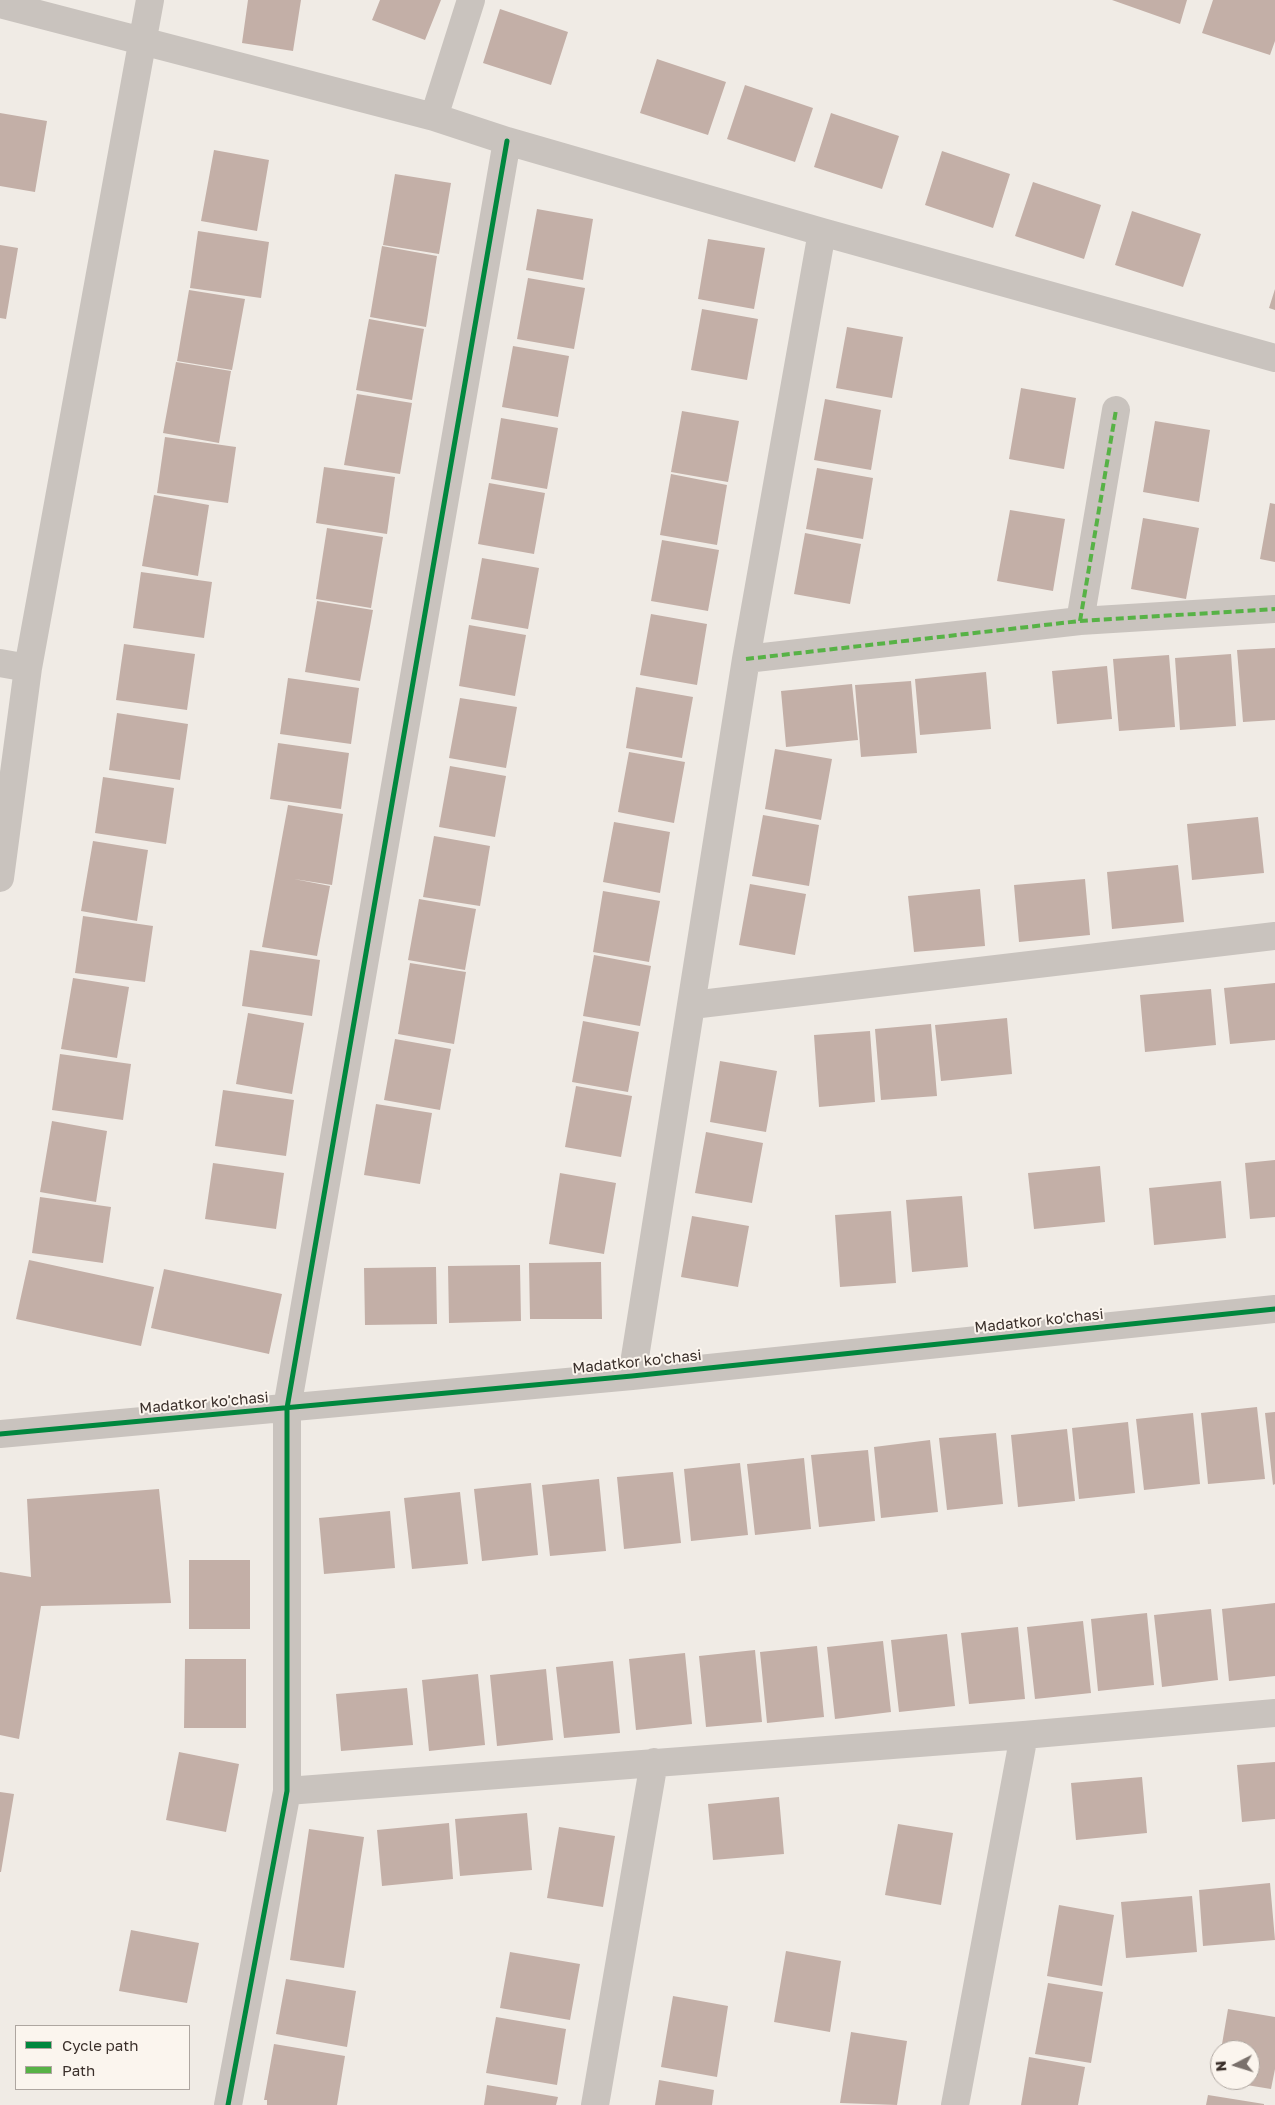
<!DOCTYPE html>
<html>
<head>
<meta charset="utf-8">
<style>
	body { margin:0 }
	#map { position:relative; width:1275px; height:2105px; overflow:hidden; background:#f0ebe5; font-family:"Golos Text",sans-serif }
	canvas { display:block }
	.legend { position:absolute; left:15px; top:2025px; width:175px; height:65px; box-sizing:border-box; background:#fbf5ee; border:1px solid #aea6a0; margin:0; padding:6px 9px; list-style:none; font-size:15px; color:#3b302b }
	.legend li { display:flex; align-items:center; gap:10px; height:25px }
	.legend b { width:25px; border:1px solid #aea6a0 }
	.north { position:absolute; left:1210px; top:2040px; width:50px; height:50px; box-sizing:border-box; background:#fbf5ee; border:1px solid #aea6a0; border-radius:50%; rotate:265deg; font-size:14px; font-weight:700; line-height:20px; text-align:center; color:#3b302b }
	.north::after { content:''; display:block; margin:auto; width:18px; height:22px; background:#7a716c; clip-path:polygon(50% 0,100% 100%,50% 72%,0 100%) }
</style>
</head>
<body>
<div id="map">
<canvas width="1275" height="2105"></canvas>
<ul class="legend">
<li><b style="height:6px;background:#00873e"></b>Cycle path</li>
<li><b style="height:6px;background:#57b246"></b>Path</li>
</ul>
<div class="north">N</div>
</div>
<script>
const ctx = document.querySelector('canvas').getContext('2d');
ctx.lineJoin = 'round';
function paint(path, color) { ctx.fillStyle = color; ctx.fill(path, 'evenodd'); }
const poly = rows => new Path2D(rows.map(r => 'M' + r).join(''));
function strokePath(path, color, width, dash) { ctx.strokeStyle = color; ctx.lineWidth = width; ctx.lineCap = dash ? 'butt' : 'round'; ctx.setLineDash(dash || []); ctx.stroke(path); }
function drawText(font, color, halo, rows, align = 'center') {
  ctx.font = font + ' "Golos Text",sans-serif'; ctx.lineWidth = 4; ctx.setLineDash([]); ctx.textBaseline = 'middle'; ctx.strokeStyle = halo; ctx.fillStyle = color; for (const [text, x, y, turn = 0] of rows) {
    ctx.save(); ctx.translate(x, y); ctx.rotate((+turn || 0) * Math.PI / 180); ctx.textAlign = isNaN(turn) ? turn : align; if (halo) ctx.strokeText(text, 0, 0); ctx.fillText(text, 0, 0); ctx.restore();
  }
}
paint(poly([
	[248,0,301,0,293,51,242,43],
	[380,0,441,0,425,40,372,20],
	[1112,0,1187,0,1180,24],
	[1213,0,1275,0,1275,41,1270,55,1202,33],
	[500,9,568,32,551,85,483,63],
	[657,59,726,82,708,135,640,113],
	[745,85,813,108,795,162,727,139],
	[0,113,47,121,35,192,0,186],
	[831,113,899,136,882,189,814,167],
	[214,150,269,160,257,231,201,221],
	[942,151,1010,174,993,228,925,205],
	[395,174,451,183,439,254,383,245],
	[1033,182,1101,205,1084,259,1015,236],
	[537,209,593,219,583,280,526,270],
	[1132,211,1201,234,1183,287,1115,265],
	[198,231,269,242,261,298,190,288],
	[708,239,765,248,754,309,698,299],
	[0,245,18,248,6,319,0,318],
	[382,246,437,256,426,327,370,317],
	[528,278,585,288,574,349,517,339],
	[1275,289,1275,310,1269,308],
	[189,290,245,299,232,370,177,361],
	[702,309,758,319,747,380,691,370],
	[369,319,424,329,412,400,356,390],
	[847,327,903,337,892,398,836,388],
	[513,346,569,356,558,417,502,407],
	[176,362,231,371,219,443,163,433],
	[1021,388,1076,398,1064,469,1009,459],
	[357,394,412,403,400,474,344,465],
	[825,399,881,410,871,470,814,460],
	[682,411,739,421,728,482,671,472],
	[501,418,558,428,547,489,491,479],
	[1155,421,1210,430,1199,502,1143,492],
	[165,437,236,447,228,503,157,493],
	[324,467,395,477,387,534,316,523],
	[817,468,873,478,863,539,806,529],
	[671,474,727,485,717,545,660,535],
	[489,483,545,493,534,554,478,544],
	[154,495,209,505,198,576,142,566],
	[1270,503,1275,504,1275,562,1260,559],
	[1010,510,1065,519,1053,591,997,581],
	[1143,518,1199,528,1186,599,1131,589],
	[327,528,383,537,371,608,316,599],
	[805,533,861,544,850,604,794,594],
	[662,540,719,550,708,611,651,601],
	[482,558,539,568,528,629,471,619],
	[141,572,212,582,204,638,133,628],
	[317,601,373,610,360,681,305,672],
	[651,614,707,624,697,685,640,675],
	[469,625,526,635,515,696,459,686],
	[124,644,195,654,187,710,116,700],
	[1275,648,1275,720,1243,722,1237,650],
	[1231,654,1236,726,1180,730,1175,658],
	[1169,655,1175,727,1119,731,1113,659],
	[1107,666,1112,719,1057,724,1052,671],
	[986,672,991,729,920,735,915,679],
	[288,678,359,688,351,744,280,734],
	[911,681,917,753,861,757,855,685],
	[852,684,858,740,786,747,781,691],
	[636,687,693,697,682,758,626,748],
	[460,698,517,707,506,768,449,758],
	[117,713,188,724,180,780,109,770],
	[278,743,349,753,341,809,270,799],
	[775,749,832,759,821,820,765,809],
	[629,752,685,762,674,823,618,812],
	[450,766,506,776,495,837,439,827],
	[103,777,174,788,166,844,95,833],
	[288,805,343,814,332,885,294,879,330,886,317,956,262,947],
	[763,815,819,825,809,886,752,876],
	[1258,817,1264,873,1192,880,1187,824],
	[614,822,670,832,660,893,603,882],
	[434,836,490,846,480,906,423,897],
	[93,841,148,850,137,921,81,911],
	[1178,865,1184,922,1112,929,1107,872],
	[1085,879,1090,935,1019,942,1014,885],
	[750,884,806,894,795,955,739,945],
	[980,889,985,946,914,952,908,896],
	[603,891,660,901,649,962,593,952],
	[419,899,476,909,465,970,408,960],
	[83,916,153,926,145,982,75,973],
	[250,950,320,960,312,1016,242,1006],
	[594,955,651,966,640,1026,583,1016],
	[410,963,466,972,454,1044,398,1034],
	[73,978,129,987,117,1058,61,1049],
	[1275,983,1275,1040,1230,1044,1224,988],
	[1211,989,1216,1045,1145,1052,1140,995],
	[248,1013,304,1023,292,1094,236,1084],
	[1007,1018,1012,1074,941,1081,935,1025],
	[583,1021,639,1032,628,1092,572,1082],
	[931,1024,937,1096,881,1100,875,1029],
	[870,1031,875,1102,819,1107,814,1035],
	[395,1039,451,1049,440,1110,384,1100],
	[60,1054,131,1064,123,1120,52,1110],
	[720,1061,777,1071,766,1132,710,1122],
	[576,1086,632,1096,621,1157,565,1147],
	[223,1090,294,1100,286,1156,215,1146],
	[376,1104,432,1113,420,1184,364,1175],
	[52,1121,107,1131,96,1202,40,1192],
	[706,1132,763,1143,752,1203,695,1193],
	[1275,1160,1275,1217,1250,1219,1245,1163],
	[213,1163,284,1173,276,1229,205,1219],
	[1100,1166,1105,1222,1034,1229,1028,1173],
	[560,1173,616,1183,604,1254,549,1244],
	[1221,1181,1226,1238,1154,1245,1149,1188],
	[962,1196,968,1267,912,1272,906,1200],
	[40,1197,111,1207,103,1263,32,1253],
	[891,1211,896,1283,840,1287,835,1215],
	[692,1216,749,1226,738,1287,681,1277],
	[29,1260,154,1287,141,1346,16,1319],
	[601,1262,602,1319,530,1319,529,1263],
	[520,1265,521,1321,449,1323,448,1266],
	[436,1267,437,1324,365,1325,364,1268],
	[164,1269,282,1294,269,1354,151,1328],
	[1257,1407,1265,1479,1208,1484,1201,1413],
	[1275,1412,1275,1484,1273,1485,1265,1413],
	[1193,1413,1200,1484,1144,1490,1136,1419],
	[1128,1422,1135,1493,1079,1499,1072,1428],
	[1067,1429,1075,1501,1018,1507,1011,1435],
	[996,1433,1003,1504,947,1510,939,1438],
	[930,1440,938,1512,881,1518,874,1447],
	[868,1450,875,1521,819,1527,811,1455],
	[804,1458,811,1529,755,1535,747,1464],
	[740,1463,748,1535,691,1541,684,1469],
	[673,1472,681,1543,624,1549,617,1477],
	[599,1479,606,1551,550,1556,542,1485],
	[531,1483,538,1555,482,1561,474,1489],
	[159,1489,171,1603,41,1606,19,1739,0,1735,0,1572,31,1577,27,1499],
	[460,1492,468,1564,412,1569,404,1498],
	[390,1511,395,1568,324,1574,319,1518],
	[189,1560,250,1560,250,1629,189,1629],
	[1275,1603,1275,1676,1229,1681,1222,1609],
	[1211,1609,1218,1680,1162,1687,1154,1615],
	[1147,1613,1154,1685,1098,1691,1091,1619],
	[1083,1621,1091,1693,1035,1699,1027,1627],
	[1018,1627,1025,1699,969,1704,961,1633],
	[947,1634,955,1706,899,1712,891,1640],
	[883,1641,891,1712,835,1719,827,1647],
	[817,1646,824,1717,767,1723,760,1652],
	[755,1650,762,1722,706,1727,699,1656],
	[685,1653,692,1724,636,1730,629,1659],
	[185,1659,246,1659,246,1728,184,1728],
	[613,1661,620,1733,564,1738,556,1667],
	[546,1669,553,1740,497,1746,490,1675],
	[478,1674,485,1745,429,1751,422,1680],
	[407,1688,413,1745,341,1751,336,1694],
	[179,1752,239,1764,226,1832,166,1820],
	[1275,1762,1275,1819,1242,1822,1237,1765],
	[1142,1777,1147,1833,1076,1840,1071,1783],
	[0,1792,14,1794,1,1872,0,1872],
	[779,1797,784,1854,713,1860,708,1804],
	[527,1813,532,1870,460,1876,455,1819],
	[449,1823,453,1879,382,1886,377,1830],
	[898,1824,953,1833,941,1905,885,1895],
	[559,1827,615,1836,603,1907,547,1898],
	[309,1829,364,1837,344,1968,290,1960],
	[1270,1883,1275,1940,1203,1946,1199,1890],
	[1192,1896,1197,1952,1126,1958,1121,1902],
	[1059,1905,1114,1915,1102,1986,1047,1976],
	[131,1930,199,1943,187,2003,119,1991],
	[786,1951,841,1961,830,2032,774,2022],
	[510,1952,580,1964,570,2020,500,2008],
	[286,1979,356,1991,347,2047,276,2034],
	[1048,1983,1103,1992,1091,2063,1035,2054],
	[673,1996,728,2006,717,2077,661,2067],
	[1228,2009,1275,2017,1275,2069,1271,2089,1222,2081,1250,2080,1250,2050,1221,2050],
	[496,2017,566,2029,557,2085,486,2073],
	[851,2032,907,2041,897,2105,840,2103],
	[274,2044,345,2056,337,2105,267,2105,267,2100,264,2100],
	[1029,2057,1085,2067,1078,2105,1021,2105],
	[1219,2061,1220,2061,1220,2081,1216,2080],
	[659,2080,714,2090,712,2105,655,2105],
	[487,2085,558,2097,556,2105,484,2105],
	[1208,2095,1264,2104,1264,2105,1206,2105]
]), '#c3afa7');
strokePath(poly([
	[0,4,434,117,507,141,822,232,1275,358],
	[434,117,471,0],
	[1080,621,1116,410],
	[746,659,1080,621,1275,609],
	[0,663,28,668],
	[0,878,28,668,150,0],
	[692,1005,1275,936],
	[632,1376,746,659,822,232],
	[0,1434,632,1376,1275,1309],
	[287,1791,1024,1735,1275,1713],
	[228,2105,287,1791,287,1408,507,141],
	[595,2105,654,1762],
	[955,2105,1024,1735]
]), '#c9c3be', 28);
strokePath(poly([
	[1080,621,1116,410],
	[746,659,1080,621,1275,609]
]), '#57b246', 4, [8, 4]);
strokePath(poly([
	[0,1434,632,1376,1275,1309],
	[228,2105,287,1791,287,1408,507,141]
]), '#00873e', 5);
drawText('15px', '#3b302b', '#fbf5ee', [
	["Madatkor ko'chasi",1039,1321,-6],
	["Madatkor ko'chasi",637,1362,-6],
	["Madatkor ko'chasi",204,1403,-5]
]);
</script>
</body>
</html>
